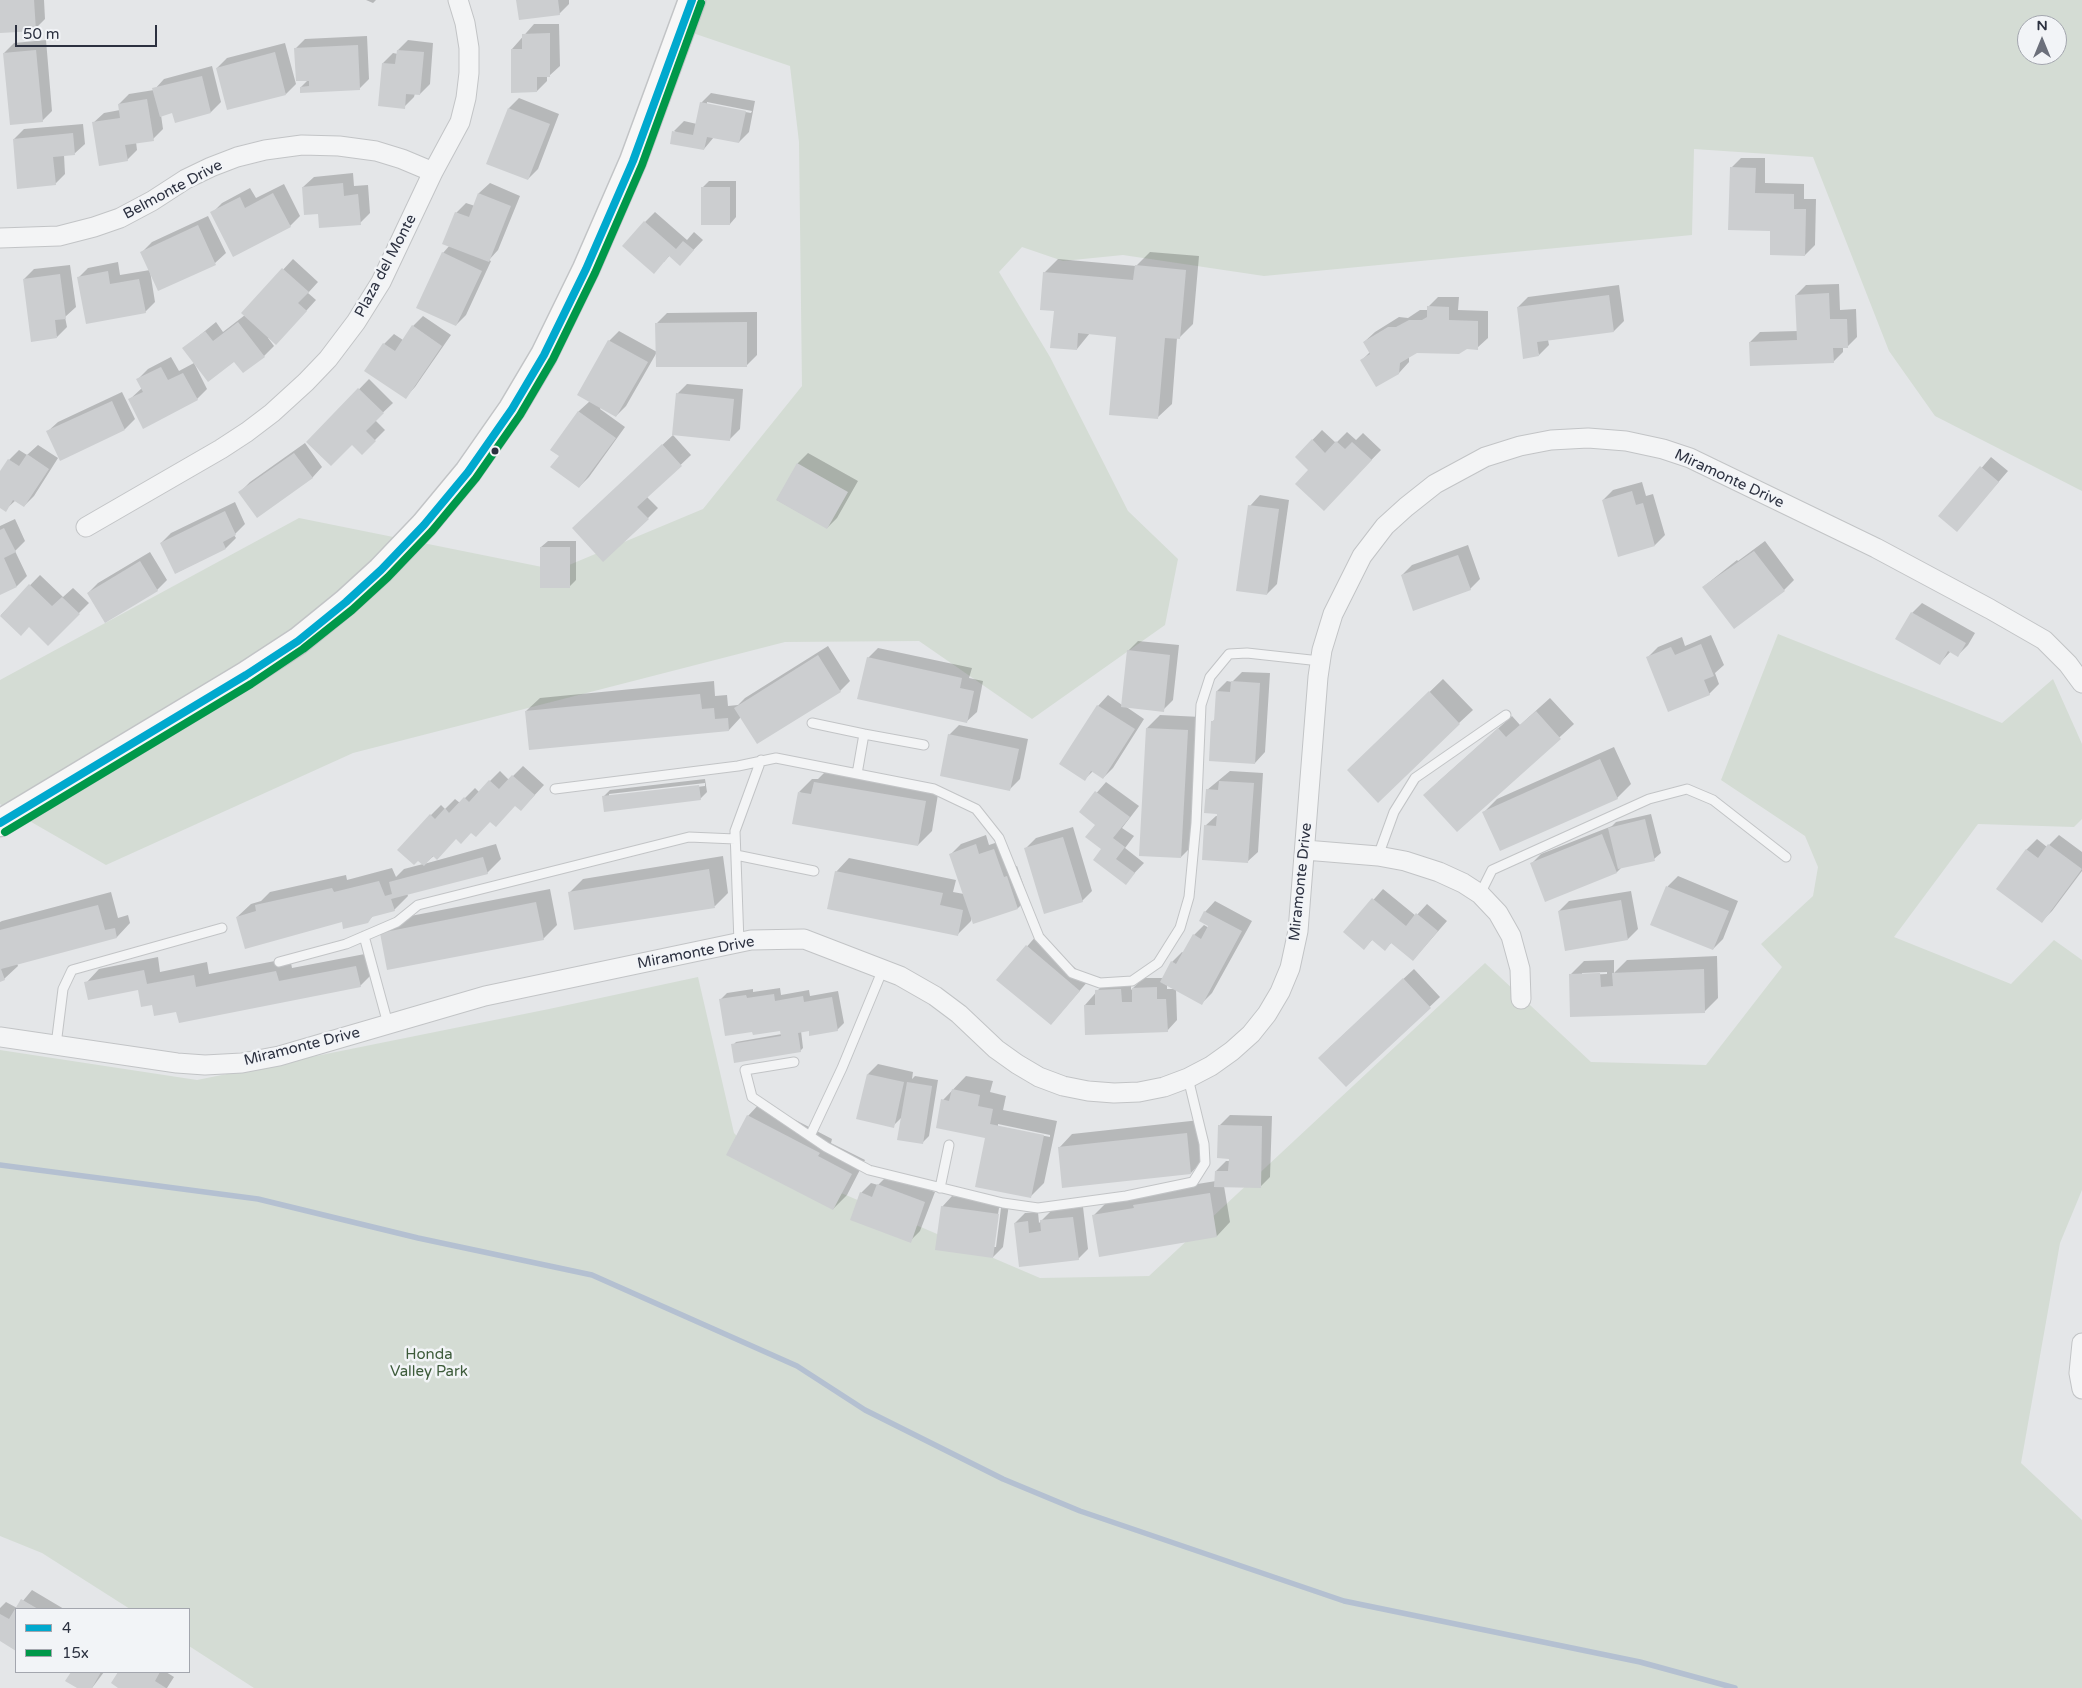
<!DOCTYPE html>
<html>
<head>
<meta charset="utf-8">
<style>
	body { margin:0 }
	#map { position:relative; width:2082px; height:1688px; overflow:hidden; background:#e4e6e8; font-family:"Varela Round",sans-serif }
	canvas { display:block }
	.legend { position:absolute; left:15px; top:1608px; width:175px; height:65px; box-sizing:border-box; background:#f2f4f7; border:1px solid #a3a6ae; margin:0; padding:6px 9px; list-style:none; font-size:15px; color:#2c3140 }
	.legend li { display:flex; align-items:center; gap:10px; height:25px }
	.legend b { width:25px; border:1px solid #a3a6ae }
	.north { position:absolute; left:2017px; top:15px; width:50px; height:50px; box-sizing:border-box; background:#f2f4f7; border:1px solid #a3a6ae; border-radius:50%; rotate:0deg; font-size:14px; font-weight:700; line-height:20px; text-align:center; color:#2c3140 }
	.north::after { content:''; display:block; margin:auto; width:18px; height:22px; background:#6c707b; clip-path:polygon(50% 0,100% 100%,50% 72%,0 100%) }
	.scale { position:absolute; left:15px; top:25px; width:142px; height:22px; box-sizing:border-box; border:2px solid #2c3140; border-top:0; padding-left:6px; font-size:15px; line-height:18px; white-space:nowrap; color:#2c3140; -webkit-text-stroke:4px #f2f4f7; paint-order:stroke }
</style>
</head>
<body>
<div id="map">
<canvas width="2082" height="1688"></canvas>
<ul class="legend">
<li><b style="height:6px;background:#00a9ce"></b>4</li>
<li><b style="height:6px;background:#00984a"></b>15x</li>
</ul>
<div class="north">N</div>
<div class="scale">50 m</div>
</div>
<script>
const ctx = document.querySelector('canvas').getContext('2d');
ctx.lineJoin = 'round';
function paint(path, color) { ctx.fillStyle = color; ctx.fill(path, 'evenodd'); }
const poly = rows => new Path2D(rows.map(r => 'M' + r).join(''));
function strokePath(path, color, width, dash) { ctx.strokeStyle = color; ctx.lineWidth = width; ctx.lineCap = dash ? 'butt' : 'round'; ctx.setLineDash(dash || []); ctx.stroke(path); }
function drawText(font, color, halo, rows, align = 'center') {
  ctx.font = font + ' "Varela Round",sans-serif'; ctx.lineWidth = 5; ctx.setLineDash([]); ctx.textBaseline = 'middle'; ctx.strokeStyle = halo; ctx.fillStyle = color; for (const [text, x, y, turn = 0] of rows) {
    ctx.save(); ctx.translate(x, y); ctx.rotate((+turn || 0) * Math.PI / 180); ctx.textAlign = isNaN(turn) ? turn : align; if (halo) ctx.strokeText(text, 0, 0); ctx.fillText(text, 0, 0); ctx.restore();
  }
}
paint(poly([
	[690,0,2082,0,2082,491,1935,416,1889,351,1813,157,1694,149,1692,235,1264,276,1123,255,1063,261,1022,247,999,272,1050,357,1128,511,1178,559,1165,625,1032,719,919,641,785,642,353,753,106,865,0,804,0,680,299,518,557,570,703,509,802,386,799,142,790,66,681,29],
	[2027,25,2057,25,2057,55,2027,55],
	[1778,634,2002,723,2053,679,2082,744,2082,819,2074,827,1978,824,1894,937,2011,984,2054,940,2082,960,2082,1190,2060,1243,2021,1463,2082,1520,2082,1688,254,1688,189,1646,189,1609,130,1609,42,1553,0,1536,0,1050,197,1080,549,1009,698,977,734,1133,757,1157,1040,1278,1149,1276,1485,963,1591,1062,1706,1065,1782,967,1761,944,1813,896,1818,867,1805,836,1721,780]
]), '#d4dcd4');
paint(poly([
	[0,0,44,0,45,19,35,29,0,23],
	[366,0,376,0,373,3],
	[518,0,569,0,569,4,559,14],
	[534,24,559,24,560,66,549,76,547,76,547,81,537,91,512,49],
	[367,36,369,79,359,89,301,87,309,79,295,49,305,39],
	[46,40,52,111,42,121,4,53,14,43],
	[408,40,433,43,430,84,420,94,415,93,414,97,404,107,383,63,393,53,398,54,398,50],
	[285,43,296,84,286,94,217,68,227,58],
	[212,66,221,102,211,112,176,121,173,112,161,115,163,129,153,139,136,142,137,150,127,160,93,123,104,113,120,110,119,104,129,94,154,90,164,79],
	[711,93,755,101,749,132,739,142,714,137,704,149,674,131,684,121,697,124,701,103],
	[707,102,752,111,751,113,707,105],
	[519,98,559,114,538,169,528,179,509,108],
	[83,124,85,144,74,154,64,155,65,174,55,184,14,139,24,129],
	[1741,158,1765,158,1765,183,1804,184,1804,199,1816,199,1815,245,1805,255,1771,230,1731,168],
	[353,173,354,186,368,185,370,213,360,223,303,187,314,177],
	[709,181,736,181,736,217,730,224,702,188],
	[490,183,520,196,498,250,489,260,491,261,466,315,456,325,443,253,450,245,456,213,466,203,475,206,479,193],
	[284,184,300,216,290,226,212,213,222,203,250,188,256,198],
	[655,212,687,240,694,232,703,240,680,264,670,255,664,262,645,222],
	[208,216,226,253,215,263,159,289,150,271,155,302,145,312,78,278,88,268,118,262,120,275,150,270,142,252,152,242],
	[1150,252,1199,256,1193,324,1179,338,1177,338,1172,404,1158,417,1118,335,1090,333,1077,349,1055,310,1044,273,1058,259,1136,266],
	[293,259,318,282,308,293,316,300,286,333,268,338,274,346,264,356,235,360,184,348,216,322,223,332,245,315,243,313],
	[70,265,76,307,65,317,67,327,57,337,24,279,34,269],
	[1839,284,1840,310,1856,309,1857,337,1847,347,1843,347,1843,352,1833,362,1750,342,1760,332,1798,331,1796,295,1806,285],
	[1619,285,1624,321,1614,331,1548,340,1549,345,1539,355,1518,307,1528,297],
	[1438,297,1459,297,1458,310,1488,311,1488,338,1477,348,1417,352,1409,356,1409,362,1399,373,1362,360,1370,352,1364,342,1375,332,1399,317,1408,318,1420,310,1428,310,1428,307],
	[757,312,757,355,747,365,657,323,667,313],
	[423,316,451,335,415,387,405,398,384,344,394,334,403,340,413,326],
	[619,331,657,352,626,406,616,416,601,407,600,409,625,427,589,477,579,487,560,456,551,450,579,411,590,401,609,341],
	[171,357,179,371,194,363,207,389,197,399,129,400,142,388,138,379,148,369],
	[369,379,393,403,375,420,385,430,362,453,352,443,308,442],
	[687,384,743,389,740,429,730,439,677,394],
	[122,392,135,419,125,429,47,432,58,422],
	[1322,430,1336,443,1347,432,1356,440,1363,433,1381,450,1324,509,1310,470,1296,457],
	[673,435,691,455,647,497,658,508,648,518,584,518],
	[305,443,322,467,312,478,240,492,250,482],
	[38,445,58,458,34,496,24,506,16,500,5,510,0,506,0,473,9,460,19,450,27,455],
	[808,453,858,481,837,518,827,528,777,500,798,463],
	[1991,457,2008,471,1957,530,1940,516],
	[1642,482,1646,496,1653,494,1665,535,1655,545,1619,555,1603,500,1613,490],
	[1260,495,1289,500,1277,584,1267,594,1250,506],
	[235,502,245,524,234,535,236,538,226,548,176,573,161,543,171,533],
	[15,519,25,541,15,551,27,576,17,586,0,594,0,526],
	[548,541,576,541,576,580,569,587,541,547],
	[1765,541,1794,580,1784,590,1703,587,1737,560,1738,561],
	[1468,545,1480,579,1470,589,1402,575,1412,565],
	[150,552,167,580,157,590,88,593,98,583],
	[40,575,63,597,73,588,89,603,48,644,29,626,21,634,1,615],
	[1922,603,1975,633,1968,645,1958,655,1951,651,1940,663,1912,613],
	[1711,635,1724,665,1715,673,1719,684,1709,694,1648,657,1658,647,1682,637,1685,646],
	[1138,641,1179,645,1173,700,1163,710,1125,706,1144,719,1113,768,1103,778,1093,771,1085,779,1098,706,1108,695,1122,705,1128,651],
	[828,646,850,681,840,691,741,717,729,730,526,711,540,698,714,681,715,696,727,695,728,706,738,705,745,698],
	[878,648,972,668,969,678,983,681,977,712,966,722,868,658],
	[1242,672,1270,673,1265,752,1255,763,1212,722,1215,719,1217,691,1227,681,1232,682],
	[1443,679,1473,710,1459,723,1362,757],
	[1550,698,1574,724,1457,831,1438,782,1512,716,1520,725],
	[1160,715,1201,717,1195,843,1181,857,1147,728],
	[959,725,1028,739,1020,779,1010,789,949,735],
	[1614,747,1631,784,1617,798,1484,812,1497,799],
	[523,766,544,785,531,799,516,804,471,832,456,838,424,864,496,844,501,859,487,873,407,893,408,896,394,910,374,915,367,922,237,917,251,904,261,901,270,892,346,875,347,880,392,868,396,877,404,869,423,864,431,815,441,805,445,809,455,799,460,803,475,788,479,792,500,771,509,780],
	[828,769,939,788,932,831,918,845,799,792,812,779,818,779],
	[1230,771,1263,773,1258,852,1247,862,1205,826,1216,816,1218,816,1207,790],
	[705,779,707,792,700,799,603,797,610,790],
	[705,783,705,786,609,797,609,794],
	[1106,782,1139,806,1122,828,1134,836,1125,848,1144,863,1125,883,1102,849,1096,824,1080,812],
	[1651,814,1661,853,1654,859,1622,867,1617,872,1531,864,1541,854,1612,826,1616,822],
	[1073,827,1092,891,1082,901,1026,848,1036,838],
	[986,835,989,845,1004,840,1014,867,1017,866,1028,898,1018,908,972,916,971,921,957,935,836,872,849,858,956,880,953,892,964,894,951,854,961,844],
	[2059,835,2082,852,2082,871,2052,911,2042,921,1997,889,2027,849,2037,839,2047,847],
	[723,856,728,893,715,906,575,929,569,893,583,879],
	[1678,876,1738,901,1723,939,1713,949,1652,924,1668,886],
	[550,889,557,925,543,939,381,933,395,919],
	[1383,889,1416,916,1427,904,1447,921,1413,960,1392,942,1385,949,1373,939,1364,948,1345,932],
	[1631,891,1638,929,1628,939,1559,911,1569,901],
	[111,892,118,918,128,915,130,923,117,937,17,963,18,966,4,979,0,980,0,922,2,921],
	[1215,901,1252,921,1212,993,1202,1003,1167,984,1167,989,1176,989,1177,1020,1167,1031,1085,1005,1106,981,1131,980,1131,990,1143,978,1163,978,1172,962,1182,952,1184,953,1194,935,1204,925,1209,928,1209,925,1200,920,1205,912],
	[1037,935,1089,980,1051,1024,998,980],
	[370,953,374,972,360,986,177,1010,153,1003,139,989,86,983,99,969,158,957,160,972,207,962,209,974,290,958,292,968],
	[1717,956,1718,998,1704,1012,1571,1016,1570,975,1584,961,1614,960,1614,973,1627,960],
	[1607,972,1607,974,1582,975,1582,973],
	[1414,969,1440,997,1346,1086,1329,1048],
	[780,988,781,995,809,990,810,996,838,991,844,1023,837,1030,801,1031,803,1048,800,1051,733,1045,736,1042,782,1034,781,1029,720,1000,727,993,753,989,753,992],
	[878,1064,913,1072,912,1079,915,1076,938,1080,929,1136,922,1143,902,1117,893,1126,858,1118,868,1074],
	[966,1076,993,1081,990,1092,1006,1096,1003,1110,1057,1121,1044,1183,1030,1197,987,1137,943,1100],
	[998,1124,1050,1135,1050,1137,998,1127],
	[761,1102,832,1139,831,1143,865,1160,847,1195,833,1209,748,1116],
	[1230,1115,1272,1116,1270,1177,1260,1187,1224,1186,1230,1222,1217,1236,1093,1216,1107,1202,1148,1192,1216,1181,1216,1171,1226,1161,1230,1161,1220,1125],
	[1200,1120,1204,1159,1191,1173,1059,1148,1072,1134],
	[888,1175,935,1192,920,1231,910,1241,861,1193,871,1183,878,1185],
	[952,1196,1009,1204,1003,1247,993,1257,942,1207],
	[999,1208,1001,1208,996,1247,993,1247],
	[1083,1207,1088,1249,1078,1259,1020,1266,1015,1223,1025,1213,1038,1212,1039,1223,1051,1211],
	[32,1590,64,1609,16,1609,16,1649,0,1640,0,1608,6,1602,17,1608],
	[72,1672,104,1672,92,1688,79,1688,67,1681],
	[120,1672,166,1672,174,1677,167,1688,120,1688,112,1683]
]), '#0003');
strokePath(poly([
	[0,1165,258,1199,418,1238,592,1275,797,1366,865,1410,1003,1479,1080,1511,1344,1601,1640,1662,1735,1688]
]), '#b4c0d1', 5.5);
paint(poly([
	[0,0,34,0,36,31,0,33],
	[516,0,558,0,560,15,519,20],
	[550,33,550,77,537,77,537,92,511,93,511,49,522,49,522,34],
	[358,45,360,90,300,93,300,87,309,86,309,81,296,81,294,48],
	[36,50,43,122,10,125,3,53],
	[397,50,424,52,420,95,406,94,405,109,378,106,382,63,395,64],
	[275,52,286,95,227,110,216,68],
	[202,76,211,113,175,123,172,113,160,117,152,88],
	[147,99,154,141,125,145,128,161,99,166,92,122,120,118,118,104],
	[700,102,746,111,739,143,707,137,704,150,670,144,672,131,693,135],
	[508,108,550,124,528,180,486,164],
	[73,133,75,155,53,157,56,185,17,189,13,139],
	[1730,167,1756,168,1755,193,1794,194,1794,209,1806,209,1805,256,1770,255,1770,231,1728,230],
	[343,183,344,196,358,194,361,225,319,228,318,214,304,215,302,187],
	[701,187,730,187,730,225,701,225],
	[273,193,291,227,233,257,210,212,240,197,245,208],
	[478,193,511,206,489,262,442,244,455,212,469,217],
	[644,221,676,249,683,241,694,250,680,266,669,256,654,274,622,246],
	[198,225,216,265,158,291,140,252],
	[442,252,482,271,456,326,416,308],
	[1135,265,1186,270,1180,339,1165,338,1158,419,1109,415,1116,337,1078,333,1077,350,1050,348,1054,311,1040,310,1043,272,1133,280],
	[282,268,309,292,298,303,307,311,276,345,241,313],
	[108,271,110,284,139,279,146,313,86,324,77,277],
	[60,274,66,319,55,320,57,338,31,342,23,279],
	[1829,293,1830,319,1847,319,1848,348,1833,348,1834,363,1750,366,1749,342,1797,340,1795,295],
	[1609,295,1614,332,1537,342,1539,356,1523,359,1517,307],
	[1427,306,1449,307,1449,320,1478,321,1478,350,1467,349,1459,354,1417,353,1400,363,1399,374,1376,387,1360,360,1370,354,1363,342,1388,327,1396,327,1409,320,1422,320,1427,317],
	[238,322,265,357,243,373,234,362,208,382,182,348,205,331,213,341],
	[747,322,747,367,656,367,655,323],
	[412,325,442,346,406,399,364,371,383,343,395,351],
	[608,340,648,362,616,417,577,395],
	[161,367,168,380,183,373,198,400,143,429,128,399,143,392,136,379],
	[358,388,384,413,366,431,376,441,362,455,352,445,331,466,306,442],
	[676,393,734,399,730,441,672,435],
	[112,401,125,430,60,461,46,431],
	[578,411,616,438,579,488,550,467,559,456,550,450],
	[1312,439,1325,453,1336,441,1345,449,1352,442,1372,460,1324,511,1295,484,1308,470,1295,457],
	[662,444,682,466,637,507,649,519,603,562,572,528],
	[294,453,313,478,257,518,238,492],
	[27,454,49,469,24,507,13,500,6,512,0,508,0,471,8,459,19,466],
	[797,463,848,492,827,529,776,500],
	[1980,466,1999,482,1957,532,1938,516],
	[1632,491,1636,505,1643,503,1655,546,1618,557,1602,500],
	[1248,505,1279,509,1267,595,1236,591],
	[225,511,236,535,223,542,226,549,175,574,160,543],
	[4,528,16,552,4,558,17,587,0,595,0,530],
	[540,547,570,547,570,588,540,588],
	[1754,551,1785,591,1734,629,1702,587],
	[1458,555,1471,590,1413,611,1401,575],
	[140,561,158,591,105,623,87,593],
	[29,584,52,606,62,597,80,614,48,646,29,627,21,636,0,616],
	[1911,612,1966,643,1958,657,1948,651,1940,665,1895,639],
	[1701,644,1714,676,1704,680,1710,695,1668,712,1646,657,1671,647,1675,655],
	[1127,650,1170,655,1164,712,1121,707],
	[818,655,841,692,757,744,734,708],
	[867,657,962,678,960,688,974,691,967,723,857,699],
	[1231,681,1260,683,1255,764,1209,761,1211,721,1214,721,1216,691,1230,692],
	[1429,691,1460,724,1378,803,1347,770],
	[700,694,702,709,714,708,715,719,728,718,729,731,529,750,525,711],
	[1097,705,1135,729,1103,779,1091,771,1085,781,1059,764],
	[1536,711,1561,739,1457,832,1423,795,1498,728,1506,737],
	[1146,728,1188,730,1181,858,1139,856],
	[948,734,1019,749,1010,791,940,776],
	[1600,759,1618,799,1500,851,1482,812],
	[512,775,535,795,521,811,515,806,496,827,490,822,476,837,471,833,461,844,456,839,437,860,433,856,424,866,418,861,414,865,397,850,430,814,435,819,445,808,449,813,464,797,469,802,489,780,499,789],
	[1219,781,1254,783,1248,863,1202,860,1204,825,1216,826,1217,814,1204,813,1206,789,1218,790],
	[814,782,926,801,918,846,792,824,798,792,811,794],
	[699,785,701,800,604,812,602,796],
	[1095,791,1130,817,1113,838,1125,847,1116,859,1135,873,1126,885,1093,860,1101,849,1085,837,1095,825,1079,812],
	[1645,819,1655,861,1618,869,1608,828],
	[1602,834,1617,873,1545,902,1530,863],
	[1063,837,1083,902,1044,914,1024,848],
	[976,844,979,854,994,849,1004,877,1007,876,1018,909,973,924,949,854],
	[2048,844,2082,869,2042,923,1996,889,2026,849,2038,858],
	[483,857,488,874,391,899,395,911,372,917,368,923,343,929,342,922,245,949,236,917,256,911,255,905,332,888,334,892,379,881,385,896,392,894,389,882],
	[709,869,715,908,574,930,568,892],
	[835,871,943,893,940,905,963,910,958,936,827,909],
	[1666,886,1729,911,1713,950,1650,925],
	[1372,898,1406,926,1416,913,1438,931,1413,961,1391,943,1385,951,1372,940,1364,950,1343,932],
	[1621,900,1628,940,1565,951,1558,911],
	[536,902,544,940,387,970,380,933],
	[98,905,105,930,115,928,117,938,1,969,5,980,0,982,0,930],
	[1204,911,1242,931,1202,1005,1160,982,1171,961,1176,964,1193,934,1201,939,1208,926,1199,921],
	[1026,945,1080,991,1051,1025,996,980],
	[356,966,361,987,179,1023,176,1012,154,1016,152,1005,141,1007,138,990,88,1000,84,982,144,970,147,984,194,975,196,987,276,971,279,981],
	[1704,969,1705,1013,1570,1017,1569,974,1600,973,1601,987,1613,986,1612,973],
	[1403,978,1431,1008,1346,1087,1318,1058],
	[1157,987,1157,999,1166,999,1168,1032,1085,1035,1084,1005,1095,1005,1095,990,1121,989,1122,1002,1132,1002,1132,988],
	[774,994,775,1001,803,996,804,1002,832,997,838,1031,809,1036,809,1031,798,1033,801,1052,734,1063,731,1044,781,1036,780,1031,753,1035,752,1032,725,1036,719,999,746,995,747,998],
	[867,1074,904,1082,894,1128,856,1119],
	[907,1082,932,1086,923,1144,897,1140],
	[952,1089,980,1095,978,1106,993,1109,990,1124,1044,1135,1031,1198,975,1187,985,1138,936,1128,941,1099,949,1101],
	[747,1115,820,1153,818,1156,852,1174,833,1210,726,1155],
	[1218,1125,1262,1126,1261,1188,1214,1187,1215,1171,1228,1171,1229,1159,1217,1158],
	[1187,1133,1191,1174,1062,1188,1058,1147],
	[877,1184,925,1202,911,1243,850,1220,860,1192,872,1197],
	[1210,1193,1217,1237,1099,1257,1092,1215,1134,1208,1133,1205],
	[941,1206,999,1214,993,1258,935,1250],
	[1073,1217,1079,1260,1019,1267,1014,1223,1028,1221,1029,1233,1041,1231,1040,1220],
	[21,1599,38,1609,16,1609,16,1651,0,1641,0,1614,9,1619],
	[71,1672,101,1672,92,1688,77,1688,65,1681],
	[118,1672,160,1672,155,1681,166,1688,118,1688,111,1683]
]), '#ccced0');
const lane = poly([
	[812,723,864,734],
	[857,774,864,734,924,745],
	[555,789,738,766,776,758,934,789,976,809,999,838,1039,937,1072,973,1100,983,1132,981,1158,963,1180,928,1189,897,1196,823,1201,705,1210,677,1229,654,1247,653,1320,661],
	[736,855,814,871],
	[1378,856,1394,812,1415,778,1506,715],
	[1480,894,1492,870,1649,799,1687,789,1713,800,1786,857],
	[364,936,388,1024],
	[739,943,735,831,761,760],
	[279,962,346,944,397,922,418,905,689,837,735,839],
	[56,1045,63,989,72,970,222,928],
	[794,1062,745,1070,752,1097,826,1147,869,1170,1003,1203,1038,1208,1126,1196,1193,1182,1205,1163,1204,1144,1188,1078],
	[810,1136,842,1068,883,969],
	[940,1188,949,1145]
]);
const street = poly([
	[0,238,59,236,94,227,120,218,152,201,186,179,211,167,237,157,265,150,302,145,339,146,376,151,402,159,433,172],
	[86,527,221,449,247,432,272,413,306,382,328,359,356,322,381,282,433,172,460,122,466,98,469,73,469,48,465,23,458,0],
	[1305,850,1378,856,1405,861,1439,872,1463,883,1480,894,1498,913,1511,936,1520,969,1521,999],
	[0,1037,177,1063,205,1065,242,1063,279,1056,485,996,751,940,804,939,900,976,935,996,959,1014,996,1049,1017,1064,1039,1077,1063,1086,1088,1091,1114,1093,1139,1092,1164,1087,1188,1078,1211,1066,1232,1051,1251,1034,1267,1014,1280,992,1290,968,1298,931,1318,677,1322,650,1333,614,1362,556,1385,526,1406,507,1435,484,1485,457,1520,446,1551,440,1588,438,1626,441,1663,449,1690,458,1876,548,1990,609,2044,640,2068,664,2082,683],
	[2082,1343,2079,1373,2082,1389]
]);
const secondary = poly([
	[0,823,246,675,298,641,346,602,381,570,424,525,468,472,512,409,544,355,586,269,633,161,692,0]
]);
strokePath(lane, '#c2c4c6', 11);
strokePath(street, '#c2c4c6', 21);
strokePath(secondary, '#c2c4c6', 29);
strokePath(lane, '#f3f4f5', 9);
strokePath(street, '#f3f4f5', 19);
strokePath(secondary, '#f7f7f7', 26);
strokePath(poly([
	[0,823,246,675,298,641,346,602,381,570,424,525,468,472,512,409,544,355,586,269,633,161,692,0]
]), '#00a9ce', 8);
strokePath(poly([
	[5,832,251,684,303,649,352,610,388,577,432,531,476,478,520,415,553,359,595,273,642,165,701,3]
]), '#00984a', 8);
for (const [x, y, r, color] of [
	[495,451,4.5,"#2c3140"]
]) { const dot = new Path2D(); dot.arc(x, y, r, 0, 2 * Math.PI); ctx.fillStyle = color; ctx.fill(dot); strokePath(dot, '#f2f4f7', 2); }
drawText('15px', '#2c3140', '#f2f4f7', [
	["Belmonte Drive",173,190,-28],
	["Plaza del Monte",386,266,-62],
	["Miramonte Drive",1729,479,25],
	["Miramonte Drive",1301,882,-84],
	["Miramonte Drive",696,953,-11],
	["Miramonte Drive",302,1047,-14]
]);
drawText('15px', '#3d5b3a', '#f2f4f7', [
	["Honda",429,1355],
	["Valley Park",429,1372]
]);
</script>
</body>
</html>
